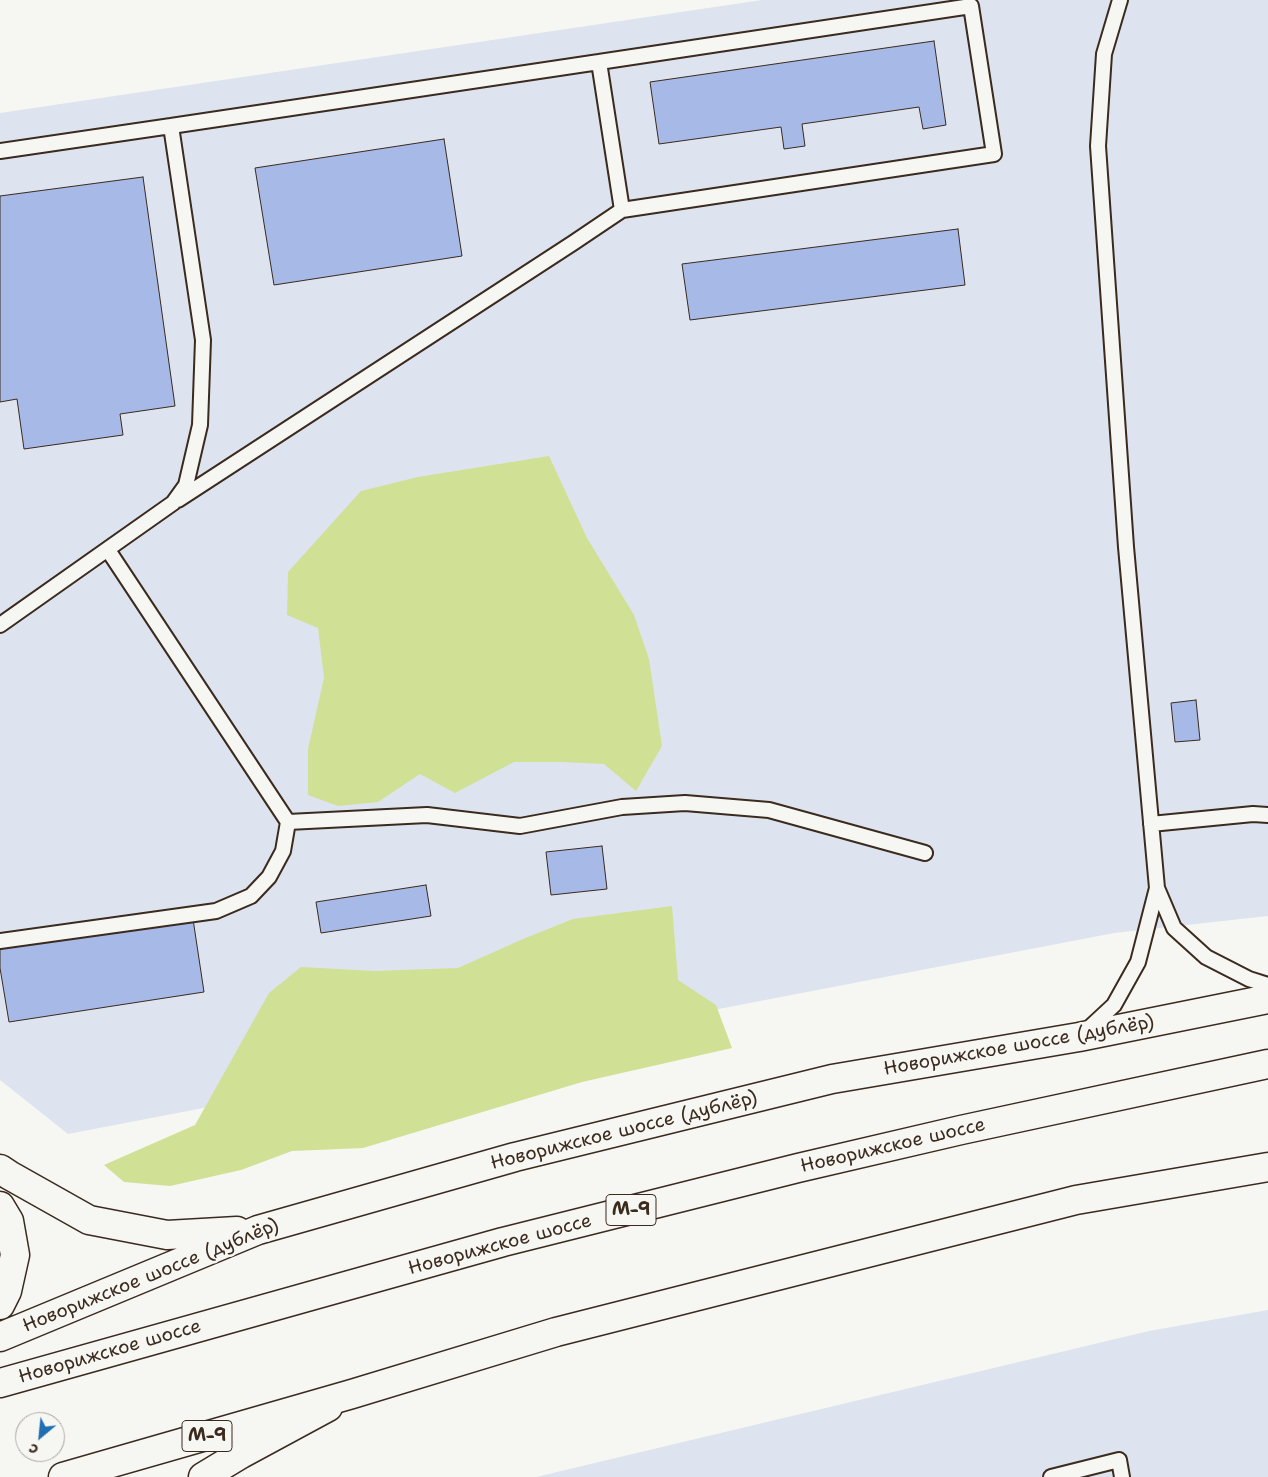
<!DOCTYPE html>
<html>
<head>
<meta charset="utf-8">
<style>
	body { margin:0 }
	#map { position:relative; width:1268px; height:1477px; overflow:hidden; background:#f6f6f2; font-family:"Shantell Sans",sans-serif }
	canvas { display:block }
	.north { position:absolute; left:15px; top:1412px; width:50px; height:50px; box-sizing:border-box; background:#f6f6f2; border:1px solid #aba49d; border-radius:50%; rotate:208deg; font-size:14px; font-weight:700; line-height:20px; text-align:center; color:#3b2a1e }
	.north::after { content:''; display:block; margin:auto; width:18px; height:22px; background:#1f6fb2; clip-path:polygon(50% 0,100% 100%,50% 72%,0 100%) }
</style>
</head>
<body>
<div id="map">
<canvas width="1268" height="1477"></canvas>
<div class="north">С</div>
</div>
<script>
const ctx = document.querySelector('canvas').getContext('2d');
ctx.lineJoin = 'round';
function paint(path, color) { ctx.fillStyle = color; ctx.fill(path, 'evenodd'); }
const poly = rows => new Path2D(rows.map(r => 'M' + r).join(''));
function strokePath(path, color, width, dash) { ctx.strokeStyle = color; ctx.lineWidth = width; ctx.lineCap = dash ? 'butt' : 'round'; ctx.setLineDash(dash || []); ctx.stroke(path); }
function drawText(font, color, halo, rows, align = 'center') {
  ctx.font = font + ' "Shantell Sans",sans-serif'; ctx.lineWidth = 5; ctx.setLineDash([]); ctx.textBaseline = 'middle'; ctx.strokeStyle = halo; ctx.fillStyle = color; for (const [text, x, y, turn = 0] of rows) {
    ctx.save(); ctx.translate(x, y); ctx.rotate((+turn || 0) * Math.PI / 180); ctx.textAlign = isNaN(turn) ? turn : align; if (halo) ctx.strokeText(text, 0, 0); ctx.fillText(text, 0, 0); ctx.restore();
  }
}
paint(poly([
	[762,0,1268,0,1268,916,1114,933,68,1134,0,1080,0,113],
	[1268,1310,1268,1477,536,1477,1149,1331]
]), '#dee4ef');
paint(poly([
	[549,456,587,538,634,615,649,659,662,746,636,791,604,764,562,762,514,762,455,793,420,774,378,802,338,806,308,795,308,749,324,678,318,628,287,615,288,572,361,491,418,477],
	[672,906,678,980,716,1005,732,1048,582,1082,363,1148,292,1151,241,1170,170,1186,124,1182,104,1165,195,1125,269,993,301,967,374,971,458,968,523,939,573,919]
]), '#d0e094');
const building = poly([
	[934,41,946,125,923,129,919,107,802,124,805,146,784,149,781,127,659,144,650,82,934,41],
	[444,139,462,256,274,285,255,168,444,139],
	[143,177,175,406,120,414,123,435,24,449,17,399,0,402,0,196,143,177],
	[958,229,965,285,690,320,682,264,958,229],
	[1196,700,1200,740,1175,742,1171,703,1196,700],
	[602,846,607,889,551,895,546,852,602,846],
	[426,885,431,916,321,933,316,902,426,885],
	[193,919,204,992,9,1022,0,968,0,949,193,919]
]);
paint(building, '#a6b9e7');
strokePath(building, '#3b2a1e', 1);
const service = poly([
	[1120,0,1104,54,1098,146,1126,547,1157,888,1174,928,1206,957,1249,979,1268,985],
	[171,126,599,62,971,6,994,154,622,210,599,62],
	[0,151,171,126,203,340,200,425,186,485,173,503,0,625],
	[178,500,573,243,622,210],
	[288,822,427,815,520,826,622,807,685,803,769,810,925,853],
	[1151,824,1253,814,1268,815],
	[0,941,216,911,251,896,269,877,283,851,288,822,108,550],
	[1086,1031,1114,1005,1138,962,1157,888],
	[1051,1477,1119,1460,1122,1477]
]);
const tertiary = poly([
	[0,1169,9,1175,89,1220,167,1235,237,1231],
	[0,1206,9,1221,15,1255,7,1291,0,1305],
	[0,1337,258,1230,515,1157,832,1079,1079,1037,1268,999],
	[203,1477,241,1454,328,1407]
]);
const motorway = poly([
	[0,1383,503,1242,798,1168,961,1130,1268,1064],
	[63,1477,352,1394,556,1332,1076,1200,1268,1167]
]);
strokePath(service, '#3b2a1e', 18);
strokePath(tertiary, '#3b2a1e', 31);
strokePath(motorway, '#3b2a1e', 31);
strokePath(service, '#f6f6f2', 14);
strokePath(tertiary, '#f6f6f2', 28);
strokePath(motorway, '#f6f6f2', 28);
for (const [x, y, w] of [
	[631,1210,50],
	[207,1436,50]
]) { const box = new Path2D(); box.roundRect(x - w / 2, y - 15.5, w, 31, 4); ctx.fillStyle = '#f6f6f2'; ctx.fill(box); strokePath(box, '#3b2a1e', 1); }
drawText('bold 18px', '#3b2a1e', null, [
	["М-9",631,1210],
	["М-9",207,1436]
]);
drawText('19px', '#3b2a1e', '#f6f6f2', [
	["Новорижское шоссе (дублёр)",1019,1046,-10],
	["Новорижское шоссе (дублёр)",624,1131,-14],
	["Новорижское шоссе",893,1146,-13],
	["Новорижское шоссе",500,1245,-15],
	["Новорижское шоссе (дублёр)",151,1276,-22],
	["Новорижское шоссе",110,1352,-16]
]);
</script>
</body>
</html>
